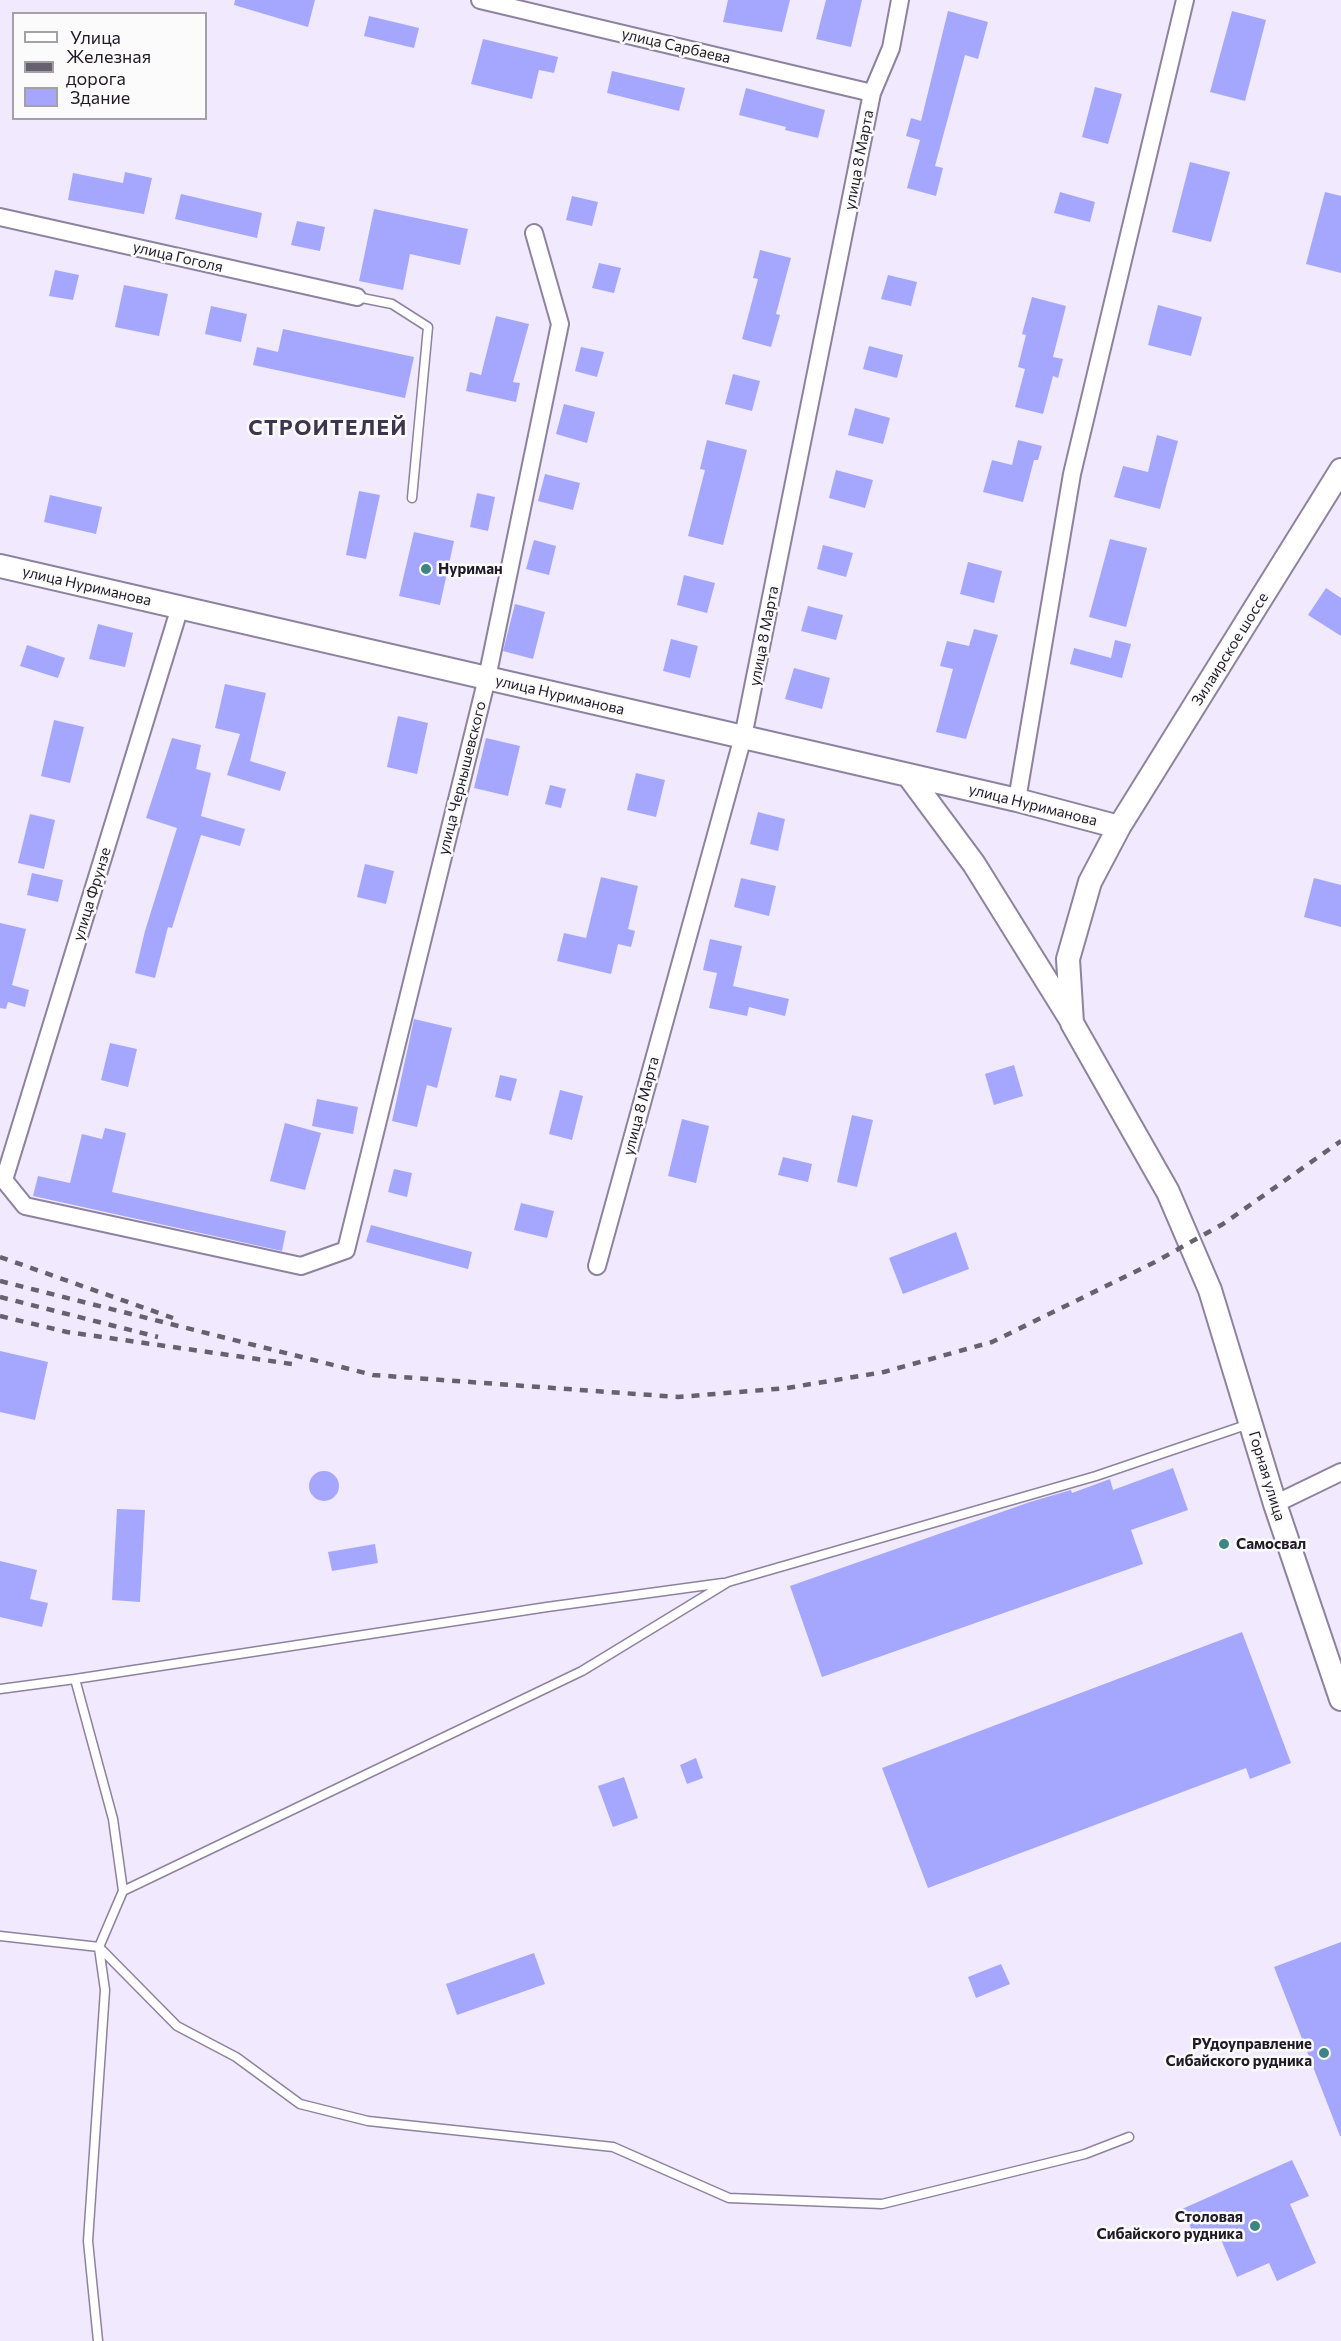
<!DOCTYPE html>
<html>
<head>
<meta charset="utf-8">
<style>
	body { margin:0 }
	#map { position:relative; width:1341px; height:2341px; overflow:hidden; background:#f1e9fd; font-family:Commissioner,sans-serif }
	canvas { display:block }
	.legend { position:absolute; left:12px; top:12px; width:195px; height:108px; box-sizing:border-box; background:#fbfbfb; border:2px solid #a3a1a6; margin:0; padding:8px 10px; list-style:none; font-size:18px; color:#201b27 }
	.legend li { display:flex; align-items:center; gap:12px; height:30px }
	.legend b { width:30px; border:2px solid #a3a1a6 }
</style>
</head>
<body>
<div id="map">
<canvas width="1341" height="2341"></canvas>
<ul class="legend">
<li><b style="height:8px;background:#fff"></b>Улица</li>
<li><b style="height:8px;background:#66606f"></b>Железная дорога</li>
<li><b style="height:16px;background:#a5a7ff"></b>Здание</li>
</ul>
</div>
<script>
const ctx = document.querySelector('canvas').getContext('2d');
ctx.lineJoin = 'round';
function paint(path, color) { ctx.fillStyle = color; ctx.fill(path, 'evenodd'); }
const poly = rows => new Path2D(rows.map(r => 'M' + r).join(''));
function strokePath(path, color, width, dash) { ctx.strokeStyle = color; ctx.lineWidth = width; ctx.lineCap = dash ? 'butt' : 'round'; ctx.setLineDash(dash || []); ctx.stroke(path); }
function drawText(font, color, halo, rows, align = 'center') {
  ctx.font = font + ' Commissioner,sans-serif'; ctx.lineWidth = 5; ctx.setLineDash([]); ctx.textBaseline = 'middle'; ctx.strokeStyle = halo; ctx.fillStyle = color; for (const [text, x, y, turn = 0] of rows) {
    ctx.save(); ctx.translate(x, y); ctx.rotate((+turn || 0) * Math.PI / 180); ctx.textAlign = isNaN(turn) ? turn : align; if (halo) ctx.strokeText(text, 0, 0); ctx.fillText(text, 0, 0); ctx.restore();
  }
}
paint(poly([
	[235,0,315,0,308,27,234,5],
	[728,0,790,0,782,32,723,22],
	[826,0,862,0,851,47,816,39],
	[948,11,988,22,978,59,965,55,935,166,943,168,936,196,907,188,920,140,906,136,911,118,921,121],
	[1232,11,1266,20,1245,101,1210,92],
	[369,16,419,28,414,48,364,36],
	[483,39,558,57,554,73,539,70,532,99,471,84],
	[612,71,685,88,679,111,607,93],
	[1095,87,1122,94,1108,144,1082,137],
	[746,88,825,110,818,138,785,130,786,127,739,115],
	[1190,162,1230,172,1211,242,1172,232],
	[125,172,152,178,144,214,68,200,73,173,123,183],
	[1060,192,1095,202,1090,222,1054,213],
	[1325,192,1341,196,1341,273,1306,264],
	[181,194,262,213,257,238,175,219],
	[572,196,598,202,592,226,566,220],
	[374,209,468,229,460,265,410,254,403,290,359,281],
	[297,221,325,227,320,251,291,245],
	[760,250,791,258,776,314,780,315,771,347,742,339,758,279,753,278],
	[599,263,621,268,614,293,592,288],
	[55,270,79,275,73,300,49,296],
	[888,275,917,282,911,306,881,299],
	[124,285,168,294,159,336,115,327],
	[1032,297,1066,306,1053,357,1063,359,1058,378,1053,376,1043,414,1015,407,1025,369,1018,367,1026,335,1022,334],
	[1158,305,1202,317,1191,356,1148,345],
	[211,306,247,314,241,342,205,334],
	[496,316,529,324,513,382,520,383,516,402,466,391,470,372,481,375],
	[283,329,414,357,405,398,253,365,257,347,278,352],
	[869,346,903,355,897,378,863,369],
	[581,347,604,352,597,377,575,371],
	[733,374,760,381,752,411,725,404],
	[564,404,595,412,587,443,556,434],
	[855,408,890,418,883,444,848,435],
	[1157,435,1178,441,1160,509,1114,497,1123,466,1148,472],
	[707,440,747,450,723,545,688,536,705,470,700,469],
	[1018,440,1042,446,1038,460,1034,460,1023,502,983,492,992,460,1012,465],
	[836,470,873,480,865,508,829,498],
	[545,474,580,483,573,510,538,501],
	[359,491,380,495,366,559,346,555],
	[477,493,495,497,488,531,470,527],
	[50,495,102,507,96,534,44,522],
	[414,532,454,541,440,605,399,596],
	[1110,539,1147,548,1126,627,1089,617],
	[534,540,556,546,549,575,526,569],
	[823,545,853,553,846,577,817,569],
	[968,562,1002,571,994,603,960,594],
	[684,575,715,583,707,613,677,605],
	[1326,588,1341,598,1341,636,1308,615],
	[515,604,545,612,533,659,503,651],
	[808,606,843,615,836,640,801,631],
	[98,624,133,633,125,667,89,659],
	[974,629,998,635,966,739,936,732,953,669,940,666,947,641,969,646],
	[671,639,698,646,690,678,663,671],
	[1115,640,1131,644,1122,678,1070,664,1074,648,1111,658],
	[27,645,65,658,58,678,20,666],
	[794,668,830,678,822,709,785,699],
	[225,684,266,693,250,761,286,772,280,791,227,775,240,734,215,728],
	[398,716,428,723,417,774,387,767],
	[54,720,84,727,70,783,41,776],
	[172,738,201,745,196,769,211,773,201,816,245,829,240,846,201,835,172,928,168,927,155,978,135,973,145,931,177,828,146,818],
	[486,738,520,746,508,796,474,788],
	[636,773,665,780,656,817,627,810],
	[550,785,566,789,561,808,545,804],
	[758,812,785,819,778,851,750,844],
	[30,814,55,820,44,869,18,863],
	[365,864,394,871,386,904,357,897],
	[32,873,63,880,58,902,27,895],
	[601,877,638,886,628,929,635,931,631,947,618,944,611,974,557,961,564,933,586,938],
	[741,878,776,886,769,916,734,907],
	[1314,878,1341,885,1341,927,1304,917],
	[0,923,26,929,12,985,29,990,25,1007,8,1002,6,1009,0,1008],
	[710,939,742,946,733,986,789,999,785,1016,749,1007,747,1016,709,1008,717,973,703,970],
	[414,1019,452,1028,437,1088,427,1085,417,1127,392,1121],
	[110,1043,137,1049,128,1087,101,1080],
	[1014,1065,1023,1096,994,1105,985,1074],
	[500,1075,517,1079,511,1101,495,1097],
	[560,1090,583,1096,572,1140,549,1134],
	[317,1099,358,1107,353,1134,312,1126],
	[852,1115,873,1120,857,1187,837,1182],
	[682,1119,709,1126,696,1183,668,1176],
	[285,1123,321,1133,305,1190,270,1181],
	[105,1128,126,1133,112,1192,286,1231,282,1251,33,1196,38,1176,70,1183,82,1134,102,1139],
	[783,1157,812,1164,808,1182,778,1175],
	[394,1169,412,1173,407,1197,388,1192],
	[521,1203,554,1211,547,1238,514,1230],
	[371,1225,472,1252,468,1269,366,1242],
	[956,1232,969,1269,903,1294,889,1258],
	[0,1351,48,1362,35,1420,0,1412],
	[1173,1468,1188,1510,1131,1530,1143,1564,822,1677,790,1586,1030,1502,1071,1490,1072,1493,1110,1479,1113,1490],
	'309 1486a15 15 0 1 1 30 0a15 15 0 1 1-30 0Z',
	[117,1509,145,1510,140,1602,112,1600],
	[375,1544,378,1563,332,1571,328,1552],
	[0,1561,37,1570,30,1599,48,1603,42,1627,0,1617],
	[1242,1632,1291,1763,1250,1779,1246,1768,928,1888,882,1768],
	[696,1758,703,1778,687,1784,680,1765],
	[624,1777,638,1818,613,1827,598,1786],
	[1341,1942,1341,2136,1340,2136,1274,1967],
	[534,1953,545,1984,457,2015,446,1984],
	[1001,1964,1010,1984,976,1998,968,1977],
	[1292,2160,1309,2196,1290,2204,1316,2263,1277,2281,1269,2263,1237,2277,1216,2228,1195,2237,1182,2209]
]), '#a5a7ff');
const lane = poly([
	[357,297,392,304,428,327,412,498],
	[0,1689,75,1679],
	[123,1891,113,1819,75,1679,547,1607,723,1583],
	[0,1936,99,1947,123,1891,582,1671,728,1582,1096,1476,1249,1424],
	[99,1947,177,2026,236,2057,300,2104,368,2121,613,2147,729,2198,882,2204,1085,2154,1129,2137],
	[98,2341,88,2241,105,1990,99,1948]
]);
const street = poly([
	[480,0,872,93],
	[0,217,357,297],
	[180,607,4,1180,25,1206,301,1266,346,1250,487,678,560,324,534,233],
	[1017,800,1072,474,1185,0],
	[597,1266,743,737,872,93,891,48,900,0],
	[1275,1504,1341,1472]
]);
const secondary = poly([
	[1341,470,1119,827,1090,882,1068,959,1072,1023,1168,1192,1210,1290,1275,1504,1341,1699],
	[0,566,1017,800,1119,827],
	[908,775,974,864,1071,1020]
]);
strokePath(lane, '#8d829f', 11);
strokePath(street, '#8d829f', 20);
strokePath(secondary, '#8d829f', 26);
strokePath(lane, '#fff', 8);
strokePath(street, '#fff', 16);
strokePath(secondary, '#fff', 22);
strokePath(poly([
	[0,1257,173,1318],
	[0,1281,373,1375,678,1397,787,1388,884,1372,992,1342,1155,1262,1223,1224,1341,1141],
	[0,1297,158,1337],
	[0,1316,67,1332,299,1365]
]), '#66606f', 4.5, [8, 8]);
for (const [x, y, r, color] of [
	[426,569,6,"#3c8485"],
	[1224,1544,6,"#3c8485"],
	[1324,2053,6,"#3c8485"],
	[1255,2226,6,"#3c8485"]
]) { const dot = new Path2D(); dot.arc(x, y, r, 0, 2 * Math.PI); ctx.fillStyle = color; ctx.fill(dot); strokePath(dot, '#fbfbfb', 2); }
drawText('15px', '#201b27', '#fbfbfb', [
	["улица Сарбаева",676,46,13],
	["улица 8 Марта",859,160,-79],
	["улица Гоголя",178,257,13],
	["улица Нуриманова",87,586,13],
	["улица 8 Марта",764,636,-79],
	["Зилаирское шоссе",1230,649,-58],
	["улица Нуриманова",560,695,13],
	["улица Чернышевского",462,778,-76],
	["улица Нуриманова",1033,805,14],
	["улица Фрунзе",92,894,-73],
	["улица 8 Марта",641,1106,-75],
	["Горная улица",1267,1476,73]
]);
drawText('bold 15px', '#201b27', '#fbfbfb', [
	["Нуриман",438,569],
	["Самосвал",1236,1544],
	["РУдоуправление",1312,2044,"right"],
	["Сибайского рудника",1312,2061,"right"],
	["Столовая",1243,2217,"right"],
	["Сибайского рудника",1243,2234,"right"]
], 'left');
ctx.letterSpacing = '1.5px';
drawText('bold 21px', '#3f344e', '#fbfbfb', [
	["СТРОИТЕЛЕЙ",328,428]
]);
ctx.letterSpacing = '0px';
</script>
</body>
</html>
